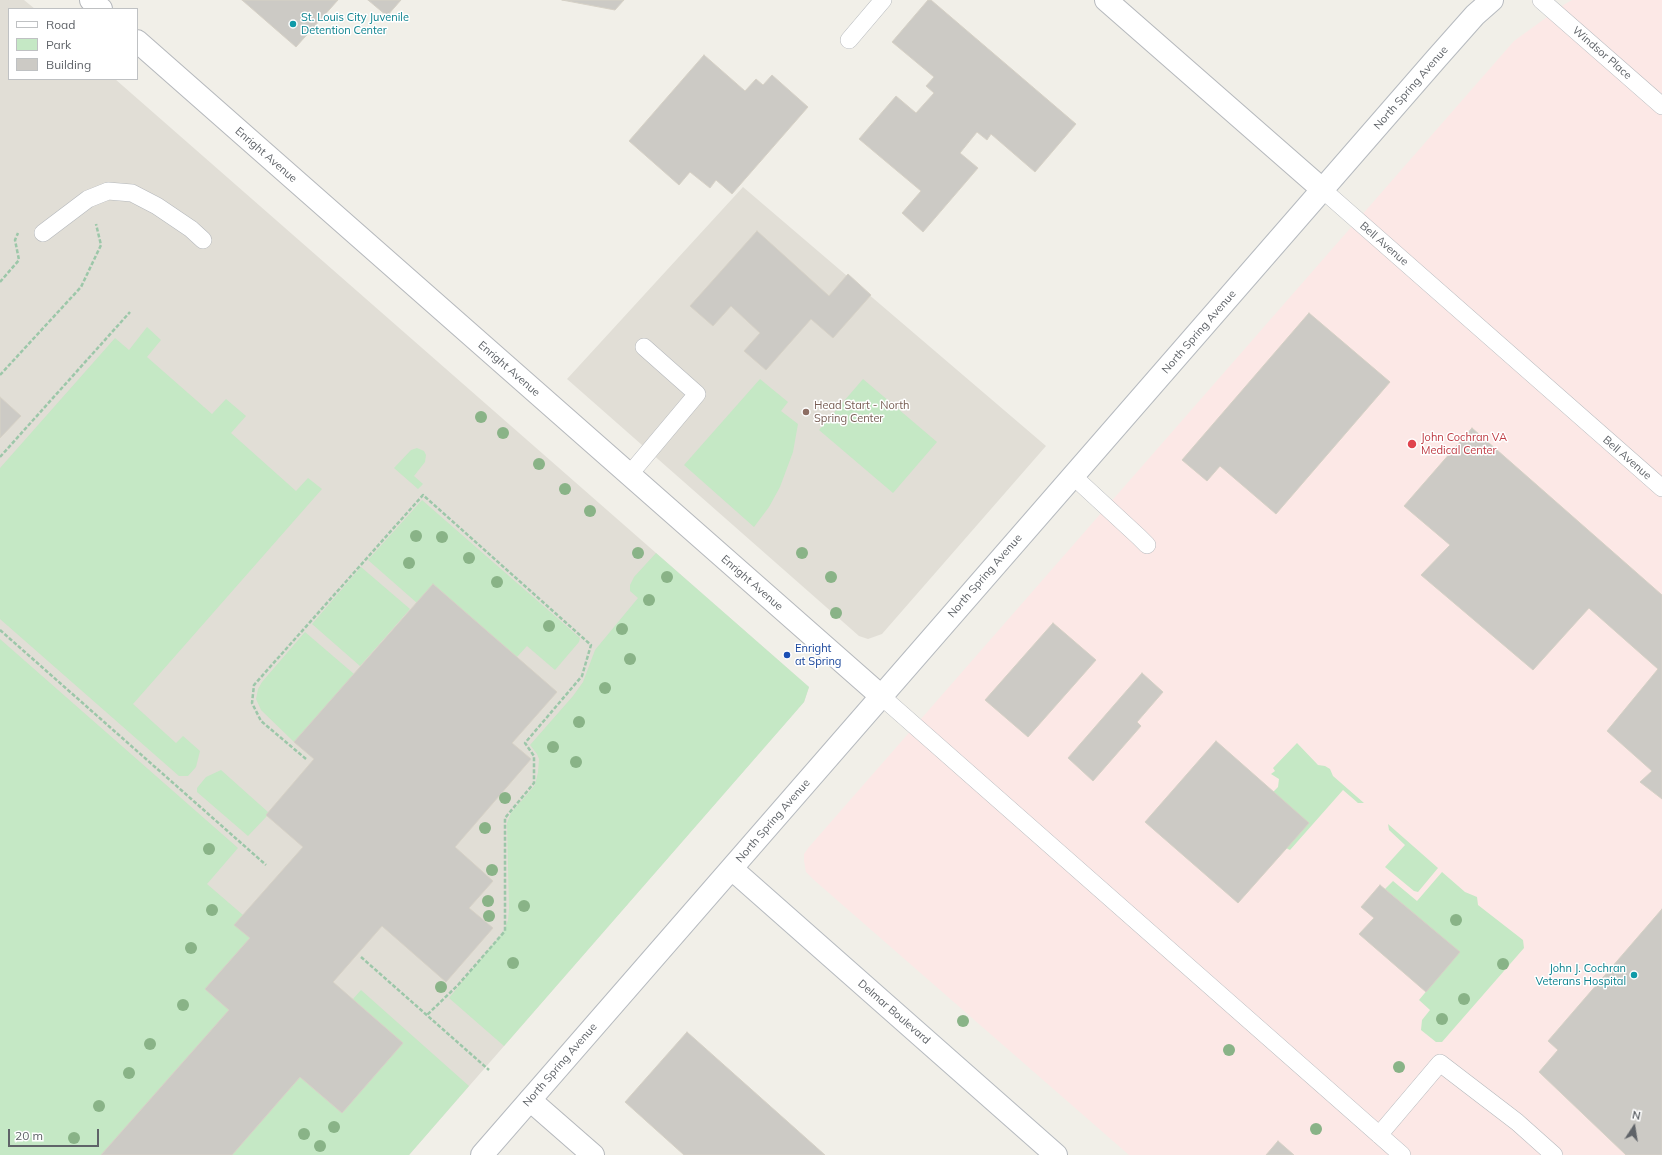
<!DOCTYPE html>
<html>
<head>
<meta charset="utf-8">
<style>
	body { margin:0 }
	#map { position:relative; width:1662px; height:1155px; overflow:hidden; background:#f1efe8; font-family:Mulish,sans-serif }
	canvas { display:block }
	.legend { position:absolute; left:8px; top:8px; width:130px; height:72px; box-sizing:border-box; background:#fff; border:1px solid #bfc1c3; margin:0; padding:5px 7px; list-style:none; font-size:12px; color:#5f6368 }
	.legend li { display:flex; align-items:center; gap:8px; height:20px }
	.legend b { width:20px; border:1px solid #bfc1c3 }
	.north { position:absolute; left:1614px; top:1107px; width:40px; height:40px; -webkit-text-stroke:3px #fff; paint-order:stroke; rotate:12deg; font-size:11px; font-weight:700; line-height:16px; text-align:center; color:#5f6368 }
	.north::after { content:''; display:block; margin:auto; width:14px; height:18px; background:#5f6368; clip-path:polygon(50% 0,100% 100%,50% 72%,0 100%) }
	.scale { position:absolute; left:8px; top:1129px; width:91px; height:18px; box-sizing:border-box; border:2px solid #5f6368; border-top:0; padding-left:5px; font-size:12px; line-height:14px; white-space:nowrap; color:#5f6368; -webkit-text-stroke:3px #fff; paint-order:stroke }
</style>
</head>
<body>
<div id="map">
<canvas width="1662" height="1155"></canvas>
<ul class="legend">
<li><b style="height:5px;background:#fff"></b>Road</li>
<li><b style="height:11px;background:#c5e8c5"></b>Park</li>
<li><b style="height:11px;background:#cccac5"></b>Building</li>
</ul>
<div class="north">N</div>
<div class="scale">20 m</div>
</div>
<script>
const ctx = document.querySelector('canvas').getContext('2d');
ctx.lineJoin = 'round';
function paint(path, color) { ctx.fillStyle = color; ctx.fill(path, 'evenodd'); }
const poly = rows => new Path2D(rows.map(r => 'M' + r).join(''));
function strokePath(path, color, width, dash) { ctx.strokeStyle = color; ctx.lineWidth = width; ctx.lineCap = dash ? 'butt' : 'round'; ctx.setLineDash(dash || []); ctx.stroke(path); }
function drawText(font, color, halo, rows, align = 'center') {
  ctx.font = font + ' Mulish,sans-serif'; ctx.lineWidth = 3; ctx.setLineDash([]); ctx.textBaseline = 'middle'; ctx.strokeStyle = halo; ctx.fillStyle = color; for (const [text, x, y, turn = 0] of rows) {
    ctx.save(); ctx.translate(x, y); ctx.rotate((+turn || 0) * Math.PI / 180); ctx.textAlign = isNaN(turn) ? turn : align; if (halo) ctx.strokeText(text, 0, 0); ctx.fillText(text, 0, 0); ctx.restore();
  }
}
paint(poly([
	[0,0,24,0,35,9,9,9,9,79,115,79,809,687,804,702,791,717,409,1155,0,1155],
	[743,187,1046,446,882,634,868,639,859,636,567,379]
]), '#e1ded6');
paint(poly([
	[1572,0,1662,0,1662,1155,1129,1155,814,880,806,872,804,861,804,854,809,847,1514,41,1565,4]
]), '#fce8e6');
paint(poly([
	[147,327,161,340,147,357,212,414,226,399,246,416,231,433,296,491,308,478,322,489,133,704,176,743,183,736,200,751,196,767,188,776,179,776,0,619,0,468,115,338,129,350],
	[760,379,788,402,781,411,798,424,793,452,780,487,769,507,754,527,684,465],
	[863,379,937,442,893,493,819,430],
	[417,448,424,451,426,455,425,462,414,476,423,484,418,489,394,468,411,450],
	[422,500,580,638,579,642,555,670,527,646,517,657,433,584,417,603,368,560],
	[656,553,809,687,804,702,791,717,504,1046,449,998,504,931,508,920,509,909,507,823,511,813,535,785,538,772,539,759,537,754,530,745,573,696,583,682,595,650,638,598,630,591,630,585,634,577],
	[361,567,410,609,360,666,312,624],
	[305,632,354,674,294,742,261,710,256,699,258,689,262,682],
	[0,639,238,848,207,884,243,915,250,938,205,989,229,1010,101,1155,0,1155],
	[1297,743,1318,765,1325,766,1330,769,1333,776,1364,803,1358,803,1343,790,1290,850,1286,848,1273,792,1278,787,1279,779,1271,774,1275,771,1273,768],
	[221,770,268,812,266,815,267,816,248,836,197,792,197,788,206,777],
	[1388,824,1438,868,1418,892,1414,891,1385,867,1405,845,1389,830],
	[1442,872,1465,892,1477,897,1478,905,1523,940,1524,948,1442,1042,1436,1042,1421,1030,1422,1020,1430,1010,1419,1000,1459,952,1385,889,1393,881,1417,901],
	[361,990,469,1086,409,1155,232,1155,300,1077,342,1113,403,1043,353,999]
]), '#c5e8c5');
const building = poly([
	[242,0,338,0,296,47,242,0],
	[368,0,401,0,387,16,368,0],
	[562,0,624,0,615,10,562,0],
	[928,0,931,0,1076,124,1035,172,991,134,987,140,977,132,960,153,978,168,923,232,902,213,921,191,859,139,896,96,916,113,934,93,926,86,934,77,892,42,928,0],
	[704,55,745,91,756,79,763,85,772,75,808,107,732,194,716,180,710,188,690,172,679,185,629,141,704,55],
	[757,231,829,296,848,274,871,295,833,338,811,319,766,370,744,351,760,333,731,306,713,326,690,306,757,231],
	[1309,313,1390,382,1276,514,1220,466,1207,481,1182,460,1309,313],
	[0,397,21,416,0,438,0,397],
	[1472,428,1662,595,1662,799,1640,782,1652,771,1607,731,1658,669,1589,608,1533,670,1421,575,1450,545,1404,506,1472,428],
	[433,584,557,692,512,743,531,759,455,847,493,881,469,908,493,928,446,982,382,926,333,982,403,1043,342,1113,300,1077,232,1155,101,1155,229,1010,205,989,250,938,234,925,303,847,266,815,314,759,294,742,433,584],
	[1053,623,1096,660,1028,737,985,700,1053,623],
	[1142,673,1163,692,1137,722,1141,726,1093,781,1068,758,1142,673],
	[1216,741,1309,823,1238,903,1145,822,1216,741],
	[1380,885,1460,952,1426,992,1359,934,1374,918,1361,907,1380,885],
	[1662,909,1662,1155,1626,1155,1539,1072,1558,1050,1548,1041,1662,909],
	[687,1032,825,1155,684,1155,625,1102,687,1032],
	[1278,1141,1294,1155,1266,1155,1278,1141]
]);
paint(building, '#cccac5');
strokePath(building, '#d6d1c6', 1);
const lane = poly([
	[1541,0,1662,106],
	[849,40,883,0],
	[1323,190,1662,488],
	[43,233,88,199,108,191,132,193,157,206,191,229,203,240],
	[629,475,697,394,644,347],
	[1073,476,1139,537,1147,545],
	[881,696,1402,1155],
	[1379,1135,1440,1063,1517,1122,1554,1155]
]);
const street = poly([
	[91,0,101,9],
	[1106,0,1323,190],
	[137,41,881,696],
	[530,1100,593,1155]
]);
const secondary = poly([
	[732,869,1056,1155],
	[482,1155,1436,59,1475,15,1492,0]
]);
strokePath(lane, '#b5b8bc', 18);
strokePath(street, '#b5b8bc', 24);
strokePath(secondary, '#b6babf', 24);
strokePath(poly([
	[0,282,19,260,15,240,18,233],
	[0,375,81,287,101,245,96,224],
	[0,457,130,312],
	[0,630,266,865],
	[306,759,261,721,252,703,254,685,423,495,591,645,582,676,525,743,534,756,534,783,505,818,505,931,458,985,427,1015],
	[361,957,489,1070]
]), '#9cc7a9', 2.5, [4, 2]);
strokePath(lane, '#fff', 17);
strokePath(street, '#fff', 22);
strokePath(secondary, '#fff', 22);
ctx.fillStyle = '#89b387';
for (const [x, y] of [
	[481,417],
	[503,433],
	[539,464],
	[565,489],
	[590,511],
	[416,536],
	[442,537],
	[638,553],
	[802,553],
	[469,558],
	[409,563],
	[667,577],
	[831,577],
	[497,582],
	[649,600],
	[836,613],
	[549,626],
	[622,629],
	[630,659],
	[605,688],
	[579,722],
	[553,747],
	[576,762],
	[505,798],
	[485,828],
	[209,849],
	[492,870],
	[488,901],
	[524,906],
	[212,910],
	[489,916],
	[1456,920],
	[191,948],
	[513,963],
	[1503,964],
	[441,987],
	[1464,999],
	[183,1005],
	[1442,1019],
	[963,1021],
	[150,1044],
	[1229,1050],
	[1399,1067],
	[129,1073],
	[99,1106],
	[334,1127],
	[1316,1129],
	[304,1134],
	[74,1138],
	[320,1146]
]) { ctx.beginPath(); ctx.arc(x, y, 6, 0, 2 * Math.PI); ctx.fill(); }
for (const [x, y, r, color] of [
	[293,24,4,"#0f9aa8"],
	[806,412,4,"#8d6e63"],
	[1412,444,5,"#e0444e"],
	[787,655,4,"#1a4fb4"],
	[1634,975,4,"#0f9aa8"]
]) { const dot = new Path2D(); dot.arc(x, y, r, 0, 2 * Math.PI); ctx.fillStyle = color; ctx.fill(dot); strokePath(dot, '#fff', 1.5); }
drawText('11px', '#0d838f', '#fff', [
	["St. Louis City Juvenile",301,18],
	["Detention Center",301,31],
	["John J. Cochran",1626,969,"right"],
	["Veterans Hospital",1626,982,"right"]
], 'left');
drawText('11px', '#5f6368', '#fff', [
	["Windsor Place",1602,53,41],
	["North Spring Avenue",1411,88,-49],
	["Enright Avenue",266,155,41],
	["Bell Avenue",1384,244,41],
	["North Spring Avenue",1199,332,-49],
	["Enright Avenue",509,369,41],
	["Bell Avenue",1627,458,41],
	["North Spring Avenue",985,576,-49],
	["Enright Avenue",752,583,41],
	["North Spring Avenue",773,821,-49],
	["Delmar Boulevard",894,1012,41],
	["North Spring Avenue",560,1065,-49]
]);
drawText('11px', '#785e54', '#fff', [
	["Head Start - North",814,406],
	["Spring Center",814,419]
], 'left');
drawText('11px', '#be3a42', '#fff', [
	["John Cochran VA",1421,438],
	["Medical Center",1421,451]
], 'left');
drawText('11px', '#164399', '#fff', [
	["Enright",795,649],
	["at Spring",795,662]
], 'left');
</script>
</body>
</html>
